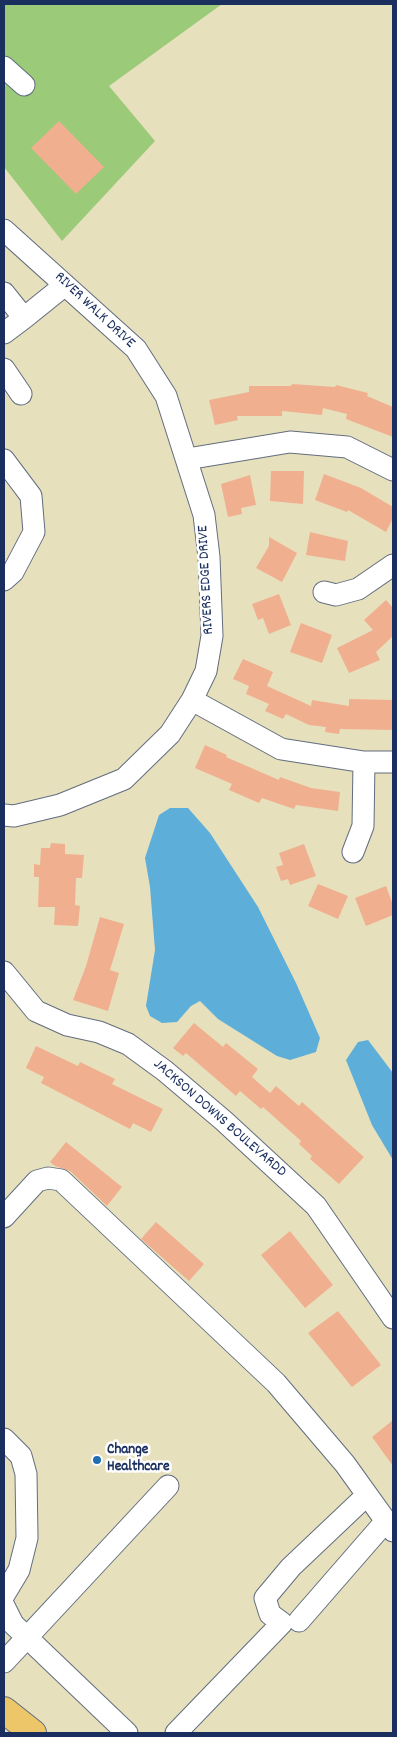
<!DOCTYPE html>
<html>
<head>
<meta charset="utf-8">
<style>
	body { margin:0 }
	#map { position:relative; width:397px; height:1737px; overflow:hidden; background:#e7e0bc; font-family:Dekko,sans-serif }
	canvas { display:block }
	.frame { position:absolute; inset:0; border:5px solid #1b2f5e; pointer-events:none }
</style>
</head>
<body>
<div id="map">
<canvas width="397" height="1737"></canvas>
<div class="frame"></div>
</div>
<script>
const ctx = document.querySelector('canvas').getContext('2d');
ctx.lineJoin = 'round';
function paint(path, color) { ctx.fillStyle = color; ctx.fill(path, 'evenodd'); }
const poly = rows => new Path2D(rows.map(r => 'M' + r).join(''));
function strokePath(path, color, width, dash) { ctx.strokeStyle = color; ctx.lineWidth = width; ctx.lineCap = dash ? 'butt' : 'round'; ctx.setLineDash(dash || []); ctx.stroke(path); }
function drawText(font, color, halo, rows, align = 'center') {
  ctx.font = font + ' Dekko,sans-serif'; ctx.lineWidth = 5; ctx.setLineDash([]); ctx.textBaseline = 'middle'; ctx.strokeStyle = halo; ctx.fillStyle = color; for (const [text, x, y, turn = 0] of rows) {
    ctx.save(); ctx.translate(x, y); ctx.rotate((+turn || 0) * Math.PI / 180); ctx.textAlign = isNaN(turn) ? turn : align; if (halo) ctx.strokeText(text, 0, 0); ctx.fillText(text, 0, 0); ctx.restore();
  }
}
paint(poly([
	[4,4,222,4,109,86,155,141,62,241,4,167]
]), '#9bca78');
paint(poly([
	[170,808,188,808,210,833,258,907,296,983,320,1038,316,1052,290,1060,277,1056,218,1019,200,1001,191,1006,177,1022,162,1023,150,1016,146,1006,155,950,150,887,145,858,159,815],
	[368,1040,393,1073,393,1160,372,1125,346,1060,358,1042]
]), '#5daed8');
paint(poly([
	[59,121,104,167,76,194,31,148],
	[292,384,335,387,336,385,368,393,367,396,393,407,393,437,346,419,347,414,323,408,322,415,282,411,282,416,237,416,238,420,215,425,209,400,249,392,249,386,291,386],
	[271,471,304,471,303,504,270,501],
	[324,474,361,488,393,507,393,518,386,532,348,510,347,512,315,500],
	[250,475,256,505,241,508,242,514,228,517,221,484],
	[310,532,348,541,345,561,306,555],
	[269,537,297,553,282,582,256,568,269,546],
	[279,594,291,625,269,634,263,618,258,620,252,604],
	[386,600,393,608,393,636,376,652,380,660,349,673,337,648,373,630,364,620],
	[301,623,332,635,322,663,290,652],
	[243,659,273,672,267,686,311,706,312,700,349,706,349,699,393,700,393,730,340,729,339,734,325,732,326,727,309,725,286,714,283,719,265,711,269,704,246,694,249,686,233,679],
	[205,745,227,755,226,757,279,780,280,777,311,788,340,792,338,811,296,805,294,809,262,798,259,803,229,790,232,784,195,768],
	[51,843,65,844,65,854,84,855,82,878,76,878,75,905,80,906,78,926,54,925,55,907,38,907,39,877,34,877,34,864,40,865,41,848,50,848],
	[304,844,316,876,290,885,288,879,281,881,276,867,283,865,279,853],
	[318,884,348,896,338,919,308,906],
	[386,886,393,905,393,915,366,926,355,898],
	[100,917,124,924,110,970,119,973,108,1011,73,1000,86,966],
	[194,1023,223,1047,226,1043,258,1069,252,1077,270,1093,276,1086,299,1106,302,1102,364,1157,339,1184,310,1159,312,1156,299,1144,301,1141,263,1107,261,1109,240,1091,236,1096,186,1053,183,1056,173,1048],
	[36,1046,78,1066,80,1062,115,1079,112,1084,163,1109,151,1132,133,1123,130,1129,41,1083,44,1077,26,1068],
	[66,1142,122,1187,107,1206,70,1171,55,1166,50,1162],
	[156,1222,204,1264,189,1281,141,1239],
	[290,1231,333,1285,305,1308,261,1255],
	[338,1311,381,1365,352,1387,308,1333],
	[393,1420,393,1466,372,1437]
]), '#f0b08f');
const minor = poly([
	[4,67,24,85],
	[4,230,136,349,166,396,204,515,209,557,212,636,206,671,192,700,170,734,124,779,60,805,14,816,4,815],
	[4,293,24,318,65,285],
	[4,333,24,318],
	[4,369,21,394],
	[187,459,290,442,347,447,393,470],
	[4,460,31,496,34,532,13,572,4,580],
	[324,592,336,595,358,589,393,565],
	[192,700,281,749,364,762,393,762],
	[353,852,363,826,364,762],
	[4,972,36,1011,67,1025,99,1032,128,1044,165,1071,224,1121,316,1206,393,1318],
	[4,1217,37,1181,48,1178,61,1180,276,1383,345,1464,393,1531],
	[4,1439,21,1456,26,1474,27,1538,19,1570,4,1595],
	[4,1606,13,1624,127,1733],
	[299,1621,386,1521],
	[4,1662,168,1486],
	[176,1733,282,1623,270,1614,265,1598,291,1567,367,1495]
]);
const major = poly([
	[4,1710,33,1733]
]);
strokePath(minor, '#626d7f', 23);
strokePath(major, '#626d7f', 28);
strokePath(minor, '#fff', 21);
strokePath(major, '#ecc669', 26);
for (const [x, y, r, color] of [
	[97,1460,5,"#1f6fb2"]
]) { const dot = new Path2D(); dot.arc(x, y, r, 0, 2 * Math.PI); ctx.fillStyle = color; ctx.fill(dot); strokePath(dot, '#fff', 2); }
drawText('15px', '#1b2f5e', '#fff', [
	["RIVER WALK DRIVE",94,311,43],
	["RIVERS EDGE DRIVE",207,580,-93],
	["JACKSON DOWNS BOULEVARDD",219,1119,41]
]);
drawText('bold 15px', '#1b2f5e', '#fff', [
	["Change",107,1451],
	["Healthcare",107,1468]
], 'left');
</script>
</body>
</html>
